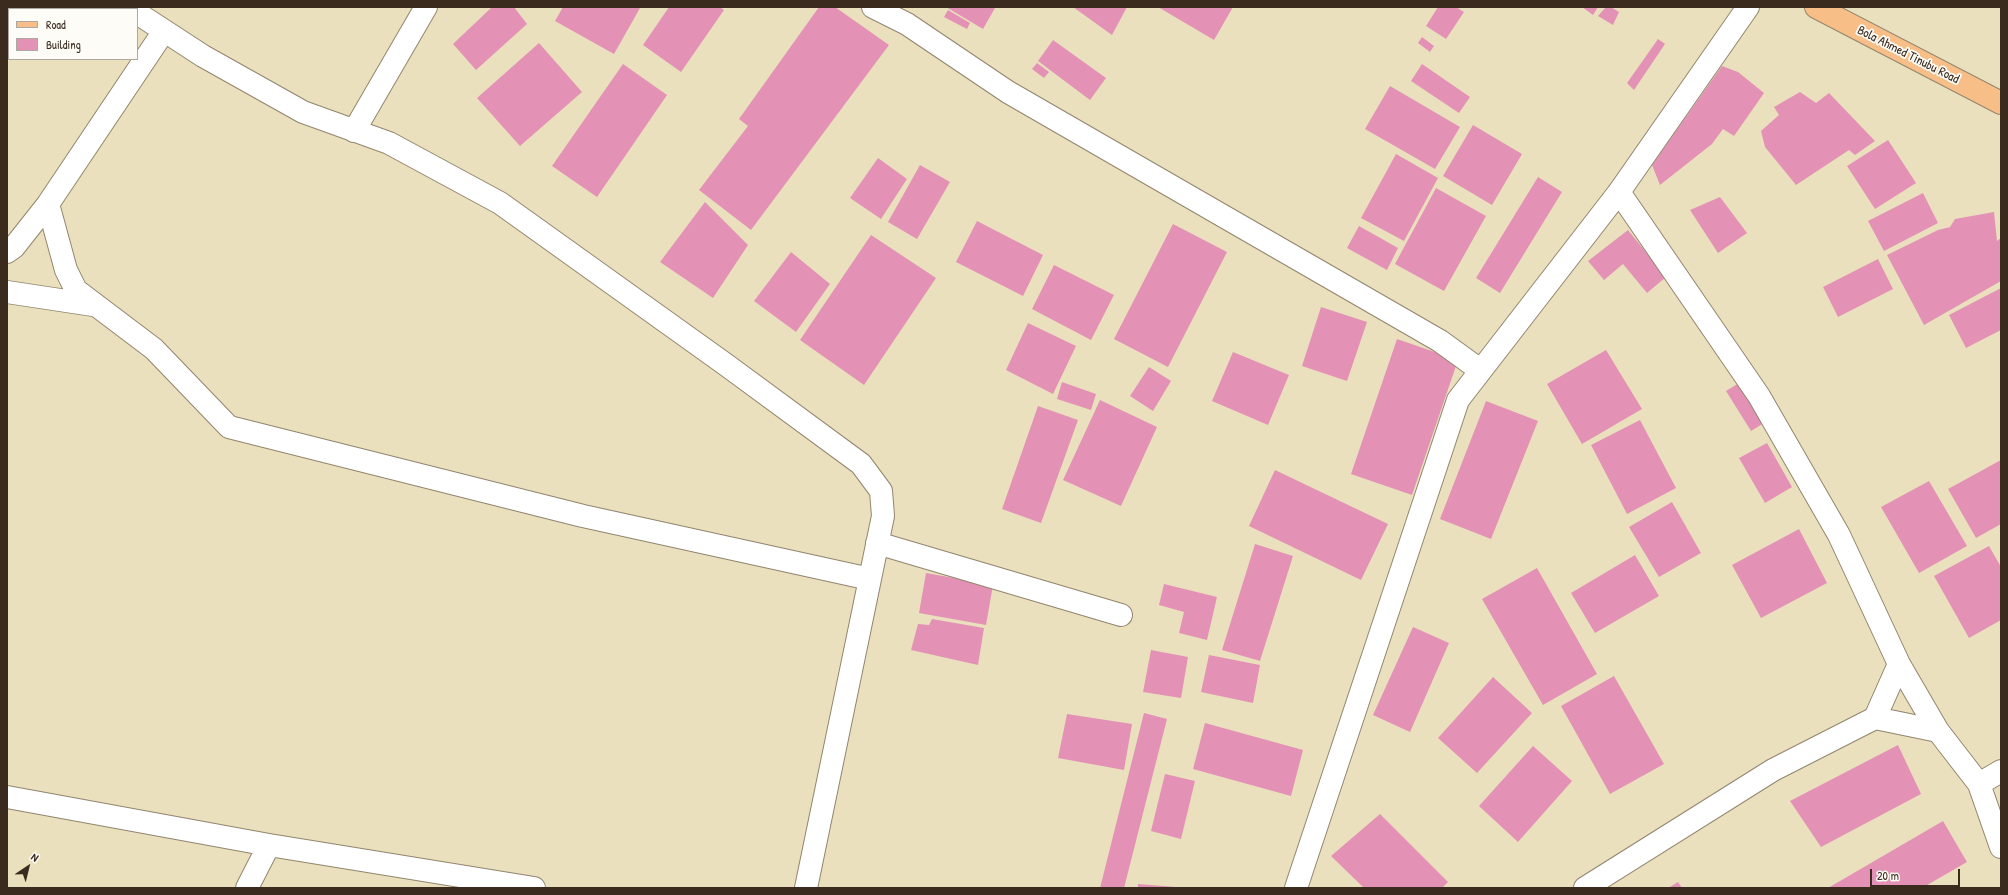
<!DOCTYPE html>
<html>
<head>
<meta charset="utf-8">
<style>
	body { margin:0 }
	#map { position:relative; width:2008px; height:895px; overflow:hidden; background:#eae0be; font-family:"Patrick Hand",sans-serif }
	canvas { display:block }
	.frame { position:absolute; inset:0; border:8px solid #3b2a1e; pointer-events:none }
	.legend { position:absolute; left:8px; top:8px; width:130px; height:52px; box-sizing:border-box; background:#fdfcf7; border:1px solid #afa8a0; margin:0; padding:5px 7px; list-style:none; font-size:12px; color:#3b2a1e }
	.legend li { display:flex; align-items:center; gap:8px; height:20px }
	.legend b { width:20px; border:1px solid #afa8a0 }
	.north { position:absolute; left:8px; top:847px; width:40px; height:40px; -webkit-text-stroke:3px #fdfcf7; paint-order:stroke; rotate:35deg; font-size:11px; font-weight:700; line-height:16px; text-align:center; color:#3b2a1e }
	.north::after { content:''; display:block; margin:auto; width:14px; height:18px; background:#3b2a1e; clip-path:polygon(50% 0,100% 100%,50% 72%,0 100%) }
	.scale { position:absolute; left:1870px; top:869px; width:90px; height:18px; box-sizing:border-box; border:2px solid #3b2a1e; border-top:0; padding-left:5px; font-size:12px; line-height:14px; white-space:nowrap; color:#3b2a1e; -webkit-text-stroke:3px #fdfcf7; paint-order:stroke }
</style>
</head>
<body>
<div id="map">
<canvas width="2008" height="895"></canvas>
<div class="frame"></div>
<ul class="legend">
<li><b style="height:5px;background:#f7be87"></b>Road</li>
<li><b style="height:11px;background:#e392b5"></b>Building</li>
</ul>
<div class="north">N</div>
<div class="scale">20 m</div>
</div>
<script>
const ctx = document.querySelector('canvas').getContext('2d');
ctx.lineJoin = 'round';
function paint(path, color) { ctx.fillStyle = color; ctx.fill(path, 'evenodd'); }
const poly = rows => new Path2D(rows.map(r => 'M' + r).join(''));
function strokePath(path, color, width, dash) { ctx.strokeStyle = color; ctx.lineWidth = width; ctx.lineCap = dash ? 'butt' : 'round'; ctx.setLineDash(dash || []); ctx.stroke(path); }
function drawText(font, color, halo, rows, align = 'center') {
  ctx.font = font + ' "Patrick Hand",sans-serif'; ctx.lineWidth = 3.5; ctx.setLineDash([]); ctx.textBaseline = 'middle'; ctx.strokeStyle = halo; ctx.fillStyle = color; for (const [text, x, y, turn = 0] of rows) {
    ctx.save(); ctx.translate(x, y); ctx.rotate((+turn || 0) * Math.PI / 180); ctx.textAlign = isNaN(turn) ? turn : align; if (halo) ctx.strokeText(text, 0, 0); ctx.fillText(text, 0, 0); ctx.restore();
  }
}
paint(poly([
	[492,7,514,7,527,24,476,70,453,44],
	[563,7,638,7,640,8,614,54,555,21],
	[669,7,720,7,724,10,681,72,643,45],
	[819,7,835,7,889,45,751,230,699,190,748,126,739,119],
	[946,7,993,7,995,8,983,29],
	[1073,7,1127,7,1112,35],
	[1158,7,1233,7,1214,40],
	[1438,7,1456,7,1464,12,1446,39,1426,26],
	[1582,7,1598,7,1593,15],
	[1606,7,1611,7,1619,12,1613,25,1598,16],
	[948,10,970,23,967,29,944,17],
	[1422,37,1434,46,1430,52,1418,43],
	[1658,39,1665,44,1634,90,1627,83],
	[1053,40,1106,78,1090,100,1038,61],
	[539,43,582,92,520,146,477,98],
	[1037,63,1049,72,1044,78,1032,69],
	[623,64,667,95,597,197,552,166],
	[1422,64,1470,97,1459,113,1411,81],
	[1722,66,1738,72,1764,93,1734,136,1723,129,1712,144,1660,185,1652,165],
	[1390,86,1460,127,1435,169,1365,129],
	[1800,92,1816,103,1829,93,1875,141,1855,155,1849,150,1796,185,1765,147,1761,131,1779,115,1774,107],
	[1473,125,1522,154,1492,205,1443,176],
	[1888,140,1916,183,1875,209,1847,166],
	[1396,154,1438,178,1404,241,1361,218],
	[878,158,907,179,881,219,850,198],
	[920,165,950,182,917,239,888,222],
	[1538,177,1562,192,1500,293,1476,278],
	[1436,188,1486,216,1444,291,1395,264],
	[1923,193,1938,223,1884,251,1868,221],
	[1720,197,1747,233,1718,253,1690,210],
	[705,202,748,245,713,298,660,262],
	[1994,212,1997,241,2001,238,2001,281,1924,325,1887,255,1938,230,1950,227,1955,219],
	[977,221,1043,255,1023,296,956,262],
	[1173,224,1227,252,1168,367,1114,339],
	[1359,226,1398,248,1387,270,1347,248],
	[1628,230,1666,277,1647,293,1623,264,1604,280,1588,261],
	[871,235,936,278,864,385,800,340],
	[791,252,830,284,796,332,754,301],
	[1878,259,1893,289,1838,317,1823,287],
	[1054,265,1114,295,1091,340,1032,309],
	[2001,288,2001,330,1966,348,1949,315],
	[1321,307,1367,322,1347,381,1302,366],
	[1028,323,1076,346,1053,394,1006,370],
	[1397,339,1458,360,1412,495,1351,474],
	[1606,350,1642,409,1582,444,1547,384],
	[1233,352,1289,375,1268,425,1212,401],
	[1149,367,1171,381,1153,411,1130,396],
	[1062,382,1096,394,1091,410,1057,399],
	[1739,383,1764,423,1751,431,1726,391],
	[1100,400,1157,427,1121,506,1063,480],
	[1486,401,1538,421,1491,539,1440,519],
	[1038,406,1078,420,1041,523,1002,509],
	[1640,420,1676,488,1627,514,1591,445],
	[1767,443,1792,487,1765,503,1739,458],
	[2001,460,2001,524,1976,538,1948,489],
	[1275,470,1388,524,1361,580,1249,526],
	[1929,481,1967,546,1919,573,1881,507],
	[1672,502,1701,553,1659,577,1629,527],
	[1799,529,1827,583,1761,618,1732,565],
	[1255,544,1293,556,1260,661,1222,650],
	[1989,546,2001,567,2001,620,1969,638,1934,576],
	[1635,555,1659,596,1595,633,1571,593],
	[1537,568,1597,674,1543,705,1482,599],
	[926,573,993,585,986,625,919,613],
	[1164,584,1217,597,1207,640,1179,633,1184,612,1159,605],
	[932,619,984,628,978,665,911,650,918,624,929,625],
	[1413,627,1449,643,1410,732,1373,715],
	[1151,650,1188,657,1181,698,1143,692],
	[1209,655,1260,665,1253,703,1201,692],
	[1614,676,1664,764,1610,794,1561,706],
	[1493,677,1532,713,1477,773,1438,738],
	[1144,713,1167,719,1124,888,1100,888],
	[1067,714,1132,724,1124,770,1058,758],
	[1205,723,1303,750,1291,796,1193,769],
	[1898,745,1921,794,1821,847,1790,801],
	[1533,746,1572,781,1518,842,1479,806],
	[1165,774,1195,781,1181,839,1151,831],
	[1380,814,1448,882,1442,888,1364,888,1331,856],
	[1943,821,1967,862,1922,888,1828,888],
	[1678,882,1682,888,1668,888],
	[1138,884,1176,887,1175,888,1138,888]
]), '#e392b5');
const minor = poly([
	[873,7,907,24,1008,92,1440,341,1480,370],
	[137,13,203,56,303,112,389,143,500,203,725,364,861,464,881,491,883,516,806,888],
	[354,131,426,7],
	[1619,192,1759,396,1839,535,1899,664,1938,731,1979,784,2001,847],
	[48,204,66,270,76,290,154,349,229,427,583,516,870,579],
	[7,252,14,247,48,204,164,31],
	[7,292,93,305],
	[877,543,1121,615],
	[1875,718,1938,731],
	[1979,784,2001,771],
	[7,797,269,845,534,888],
	[247,888,269,845],
	[1296,888,1458,400,1619,192,1748,7],
	[1585,888,1773,770,1875,718,1899,664]
]);
const major = poly([
	[1816,7,2001,103]
]);
strokePath(minor, '#92856e', 24);
strokePath(major, '#92856e', 24);
strokePath(minor, '#fff', 22);
strokePath(major, '#f7be87', 22);
drawText('13px', '#3b2a1e', '#fdfcf7', [
	["Bola Ahmed Tinubu Road",1908,55,27]
]);
</script>
</body>
</html>
